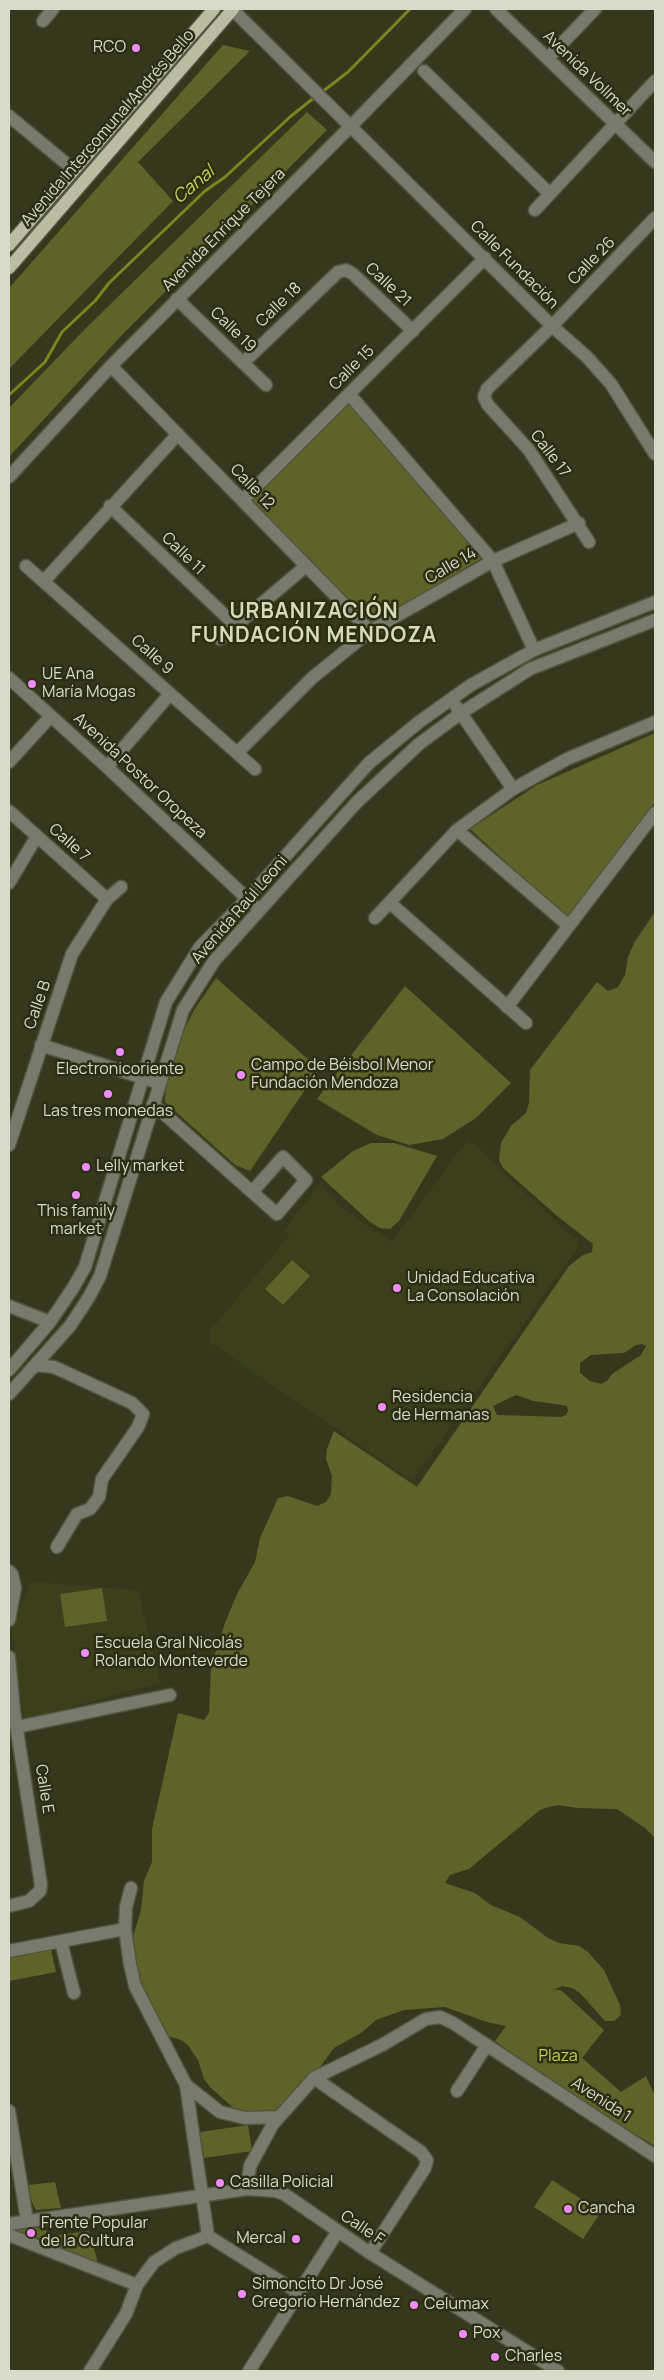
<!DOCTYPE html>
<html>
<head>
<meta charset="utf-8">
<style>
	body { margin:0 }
	#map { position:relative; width:664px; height:2380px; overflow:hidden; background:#36381d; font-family:Manrope,sans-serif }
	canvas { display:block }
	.frame { position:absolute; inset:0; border:10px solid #d8daca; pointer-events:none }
</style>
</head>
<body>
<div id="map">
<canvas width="664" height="2380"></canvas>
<div class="frame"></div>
</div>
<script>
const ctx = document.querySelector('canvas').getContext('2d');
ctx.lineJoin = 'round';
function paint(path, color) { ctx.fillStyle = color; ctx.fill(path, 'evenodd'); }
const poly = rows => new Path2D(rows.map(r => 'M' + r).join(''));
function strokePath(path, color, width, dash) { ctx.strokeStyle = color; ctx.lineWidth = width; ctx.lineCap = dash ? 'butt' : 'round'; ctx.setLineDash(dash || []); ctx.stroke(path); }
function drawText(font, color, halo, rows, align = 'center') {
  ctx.font = font + ' Manrope,sans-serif'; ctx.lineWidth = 5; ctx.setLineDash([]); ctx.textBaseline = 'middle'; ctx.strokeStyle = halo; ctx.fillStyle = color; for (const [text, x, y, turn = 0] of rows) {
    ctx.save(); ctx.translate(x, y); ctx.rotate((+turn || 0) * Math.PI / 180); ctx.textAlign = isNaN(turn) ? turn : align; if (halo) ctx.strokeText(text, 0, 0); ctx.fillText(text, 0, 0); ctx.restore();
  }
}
paint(poly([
	[468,1139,580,1244,412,1481,210,1342,209,1332,290,1235,284,1230,320,1184,344,1210,392,1242],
	[31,1582,138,1590,161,1683,24,1720,16,1668,12,1626]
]), '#3b3f1b');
paint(poly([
	[223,45,250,51,138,162,173,201,9,369,9,288],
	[307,112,327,130,121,336,9,457,9,408,86,328],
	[350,403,482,558,370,625,250,502],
	[655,733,655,802,567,918,470,829,537,785],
	[655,912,655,1838,645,1828,617,1809,577,1808,558,1805,549,1807,540,1810,469,1869,450,1875,445,1883,475,1893,491,1905,520,1917,548,1938,559,1943,579,1946,588,1952,604,1970,620,2005,621,2015,614,2021,605,2021,580,1993,572,1988,562,1986,554,1990,561,1990,604,2030,582,2058,621,2092,646,2076,655,2096,655,2146,583,2103,495,2041,506,2026,487,2022,445,2007,404,2010,376,2020,361,2033,334,2048,318,2070,277,2110,238,2112,210,2087,204,2079,198,2060,188,2045,181,2040,164,2035,137,1987,133,1937,141,1910,144,1881,152,1862,152,1829,178,1713,204,1720,209,1713,211,1666,225,1623,237,1594,255,1562,260,1538,278,1498,288,1496,317,1506,326,1502,331,1494,332,1476,326,1459,327,1449,334,1431,417,1487,569,1266,583,1255,592,1252,593,1244,556,1215,503,1168,499,1160,501,1143,511,1126,526,1113,529,1103,530,1070,597,982,608,991,618,987,625,975,628,957,634,943],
	[642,1344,646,1346,641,1355,612,1374,607,1381,601,1384,590,1381,580,1373,580,1363,591,1355,624,1353,636,1345],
	[516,1395,534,1401,562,1405,567,1406,568,1411,566,1415,561,1417,497,1415,493,1406],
	[216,978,319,1069,250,1171,235,1165,165,1102,166,1081,182,1034,194,1010],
	[405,986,511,1083,476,1118,443,1139,409,1145,377,1135,317,1099],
	[371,1143,394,1143,437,1156,399,1221,390,1229,380,1228,370,1222,321,1177,353,1151],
	[292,1260,310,1276,283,1305,265,1289],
	[102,1588,107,1621,65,1627,60,1594],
	[51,1949,56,1972,9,1981,9,1957],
	[248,2125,252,2151,204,2158,200,2132],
	[552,2180,601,2212,583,2239,534,2207],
	[55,2182,61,2208,36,2210,31,2200,28,2185],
	[44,2227,49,2236,89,2231,100,2270,55,2254,57,2246,36,2237,32,2245,12,2234,14,2230]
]), '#5f632a');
strokePath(poly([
	[322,92,348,72,410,9],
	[9,395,45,362,62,332,95,301,109,283,205,191,225,177,291,116,315,97]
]), '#7d831e', 3);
const minor = poly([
	[232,9,552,326,587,357,611,384,655,454],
	[496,9,655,162],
	[43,21,53,9],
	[548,58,595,9],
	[424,71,550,194],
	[9,116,74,170],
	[535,210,655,81],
	[177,299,266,385],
	[243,363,338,272,346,270,353,274,413,331],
	[111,366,370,631],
	[349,394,493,561,534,650],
	[9,477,111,366,351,126,465,9],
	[243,500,485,258],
	[110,506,235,625],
	[589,542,529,450,488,405,484,397,487,389,552,326,655,218],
	[26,566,255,769],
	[44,581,178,434],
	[220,639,306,566],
	[9,678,107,767,253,904],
	[456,706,513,789],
	[237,753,312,678,370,631,493,561,579,523],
	[9,762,51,716],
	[107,767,170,694],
	[9,811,107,899],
	[457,830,569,926],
	[9,883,37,836],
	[390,903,526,1023],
	[375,918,457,830,513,789,567,759,655,722],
	[507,1007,655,813],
	[41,1045,159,1083],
	[153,1104,252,1192,277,1214,306,1180,283,1157,252,1192],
	[9,1145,72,954,107,899,121,887],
	[9,1306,50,1322],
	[35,1365,54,1367,132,1403,143,1414,138,1427,102,1479,99,1497,90,1509,77,1514,57,1547],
	[9,1370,50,1322,73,1288,85,1267,166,1002,200,947,247,899,369,763,419,722,471,685,534,650,655,602],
	[9,1394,70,1326,89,1297,100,1276,183,1010,214,961,356,803,419,744,461,713,530,669,655,620],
	[9,1571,12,1574,15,1588,9,1620],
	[9,1657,14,1711,41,1885,40,1891,29,1901,9,1906],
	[17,1727,170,1695],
	[131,1888,126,1907,125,1929,130,1964,135,1986,186,2085,208,2236,299,2293],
	[61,1942,74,1993],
	[9,1951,125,1929],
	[314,2078,421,2152,427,2160,425,2168,370,2253],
	[186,2085,220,2112,245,2118,278,2117],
	[457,2091,487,2045],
	[9,2111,27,2220],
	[247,2189,250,2166,273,2124,314,2078,382,2045,426,2019,440,2017,453,2023,655,2156],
	[9,2224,247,2189,275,2191,284,2194,370,2253,558,2371],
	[9,2235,137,2285],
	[90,2371,126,2314,137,2285,154,2262,176,2248,208,2236],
	[249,2371,338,2231]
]);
const major = poly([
	[9,245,214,9],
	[9,268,233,9]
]);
strokePath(minor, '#53553c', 15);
strokePath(major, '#53553c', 15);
strokePath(minor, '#787a6d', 12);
strokePath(major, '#babda2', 12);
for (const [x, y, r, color] of [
	[136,48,5,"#ee8cf8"],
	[32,684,5,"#ee8cf8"],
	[120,1052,5,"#ee8cf8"],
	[241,1075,5,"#ee8cf8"],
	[108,1094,5,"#ee8cf8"],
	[86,1167,5,"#ee8cf8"],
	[76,1195,5,"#ee8cf8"],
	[397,1288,5,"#ee8cf8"],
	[382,1407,5,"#ee8cf8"],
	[85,1653,5,"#ee8cf8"],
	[220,2183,5,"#ee8cf8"],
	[568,2209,5,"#ee8cf8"],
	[31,2233,5,"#ee8cf8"],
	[296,2239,5,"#ee8cf8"],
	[242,2294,5,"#ee8cf8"],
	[414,2305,5,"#ee8cf8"],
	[463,2334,5,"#ee8cf8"],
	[495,2357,5,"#ee8cf8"]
]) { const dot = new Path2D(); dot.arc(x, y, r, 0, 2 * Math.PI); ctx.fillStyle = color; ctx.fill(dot); strokePath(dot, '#2c2e13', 2); }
drawText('16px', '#d8daca', '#2c2e13', [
	["RCO",126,48,"right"],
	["UE Ana",42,675],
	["María Mogas",42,693],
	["Campo de Béisbol Menor",251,1066],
	["Fundación Mendoza",251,1084],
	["Electronicoriente",120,1070,"center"],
	["Las tres monedas",108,1112,"center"],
	["Lelly market",96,1167],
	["This family",76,1212,"center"],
	["market",76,1230,"center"],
	["Unidad Educativa",407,1279],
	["La Consolación",407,1297],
	["Residencia",392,1398],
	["de Hermanas",392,1416],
	["Escuela Gral Nicolás",95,1644],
	["Rolando Monteverde",95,1662],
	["Casilla Policial",230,2183],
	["Cancha",578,2209],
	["Frente Popular",41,2224],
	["de la Cultura",41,2242],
	["Mercal",286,2239,"right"],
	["Simoncito Dr José",252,2285],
	["Gregorio Hernández",252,2303],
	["Celumax",424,2305],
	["Pox",473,2334],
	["Charles",505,2357]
], 'left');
drawText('16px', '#d8daca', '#2c2e13', [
	["Avenida Vollmer",587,74,44],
	["Avenida Intercomunal Andrés Bello",108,128,-49],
	["Avenida Enrique Tejera",224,230,-45],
	["Calle 26",592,261,-46],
	["Calle Fundación",514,265,45],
	["Calle 21",388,285,43],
	["Calle 18",279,305,-44],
	["Calle 19",233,330,44],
	["Calle 15",352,368,-45],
	["Calle 17",550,454,53],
	["Calle 12",252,487,46],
	["Calle 11",183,554,44],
	["Calle 14",451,566,-30],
	["Calle 9",152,655,42],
	["Avenida Postor Oropeza",140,776,43],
	["Calle 7",69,843,42],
	["Avenida Raúl Leoni",240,910,-49],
	["Calle B",38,1005,-71],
	["Calle E",44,1789,81],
	["Avenida 1",601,2100,33],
	["Calle F",362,2228,34]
]);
drawText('16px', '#c7d152', '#2c2e13', [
	["Plaza",558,2057]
]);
drawText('italic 18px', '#c7d152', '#2c2e13', [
	["Canal",194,185,-40]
]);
ctx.letterSpacing = '1px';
drawText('bold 21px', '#d6dab9', '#2c2e13', [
	["URBANIZACIÓN",314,612],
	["FUNDACIÓN MENDOZA",314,636]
]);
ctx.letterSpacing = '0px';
</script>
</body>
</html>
